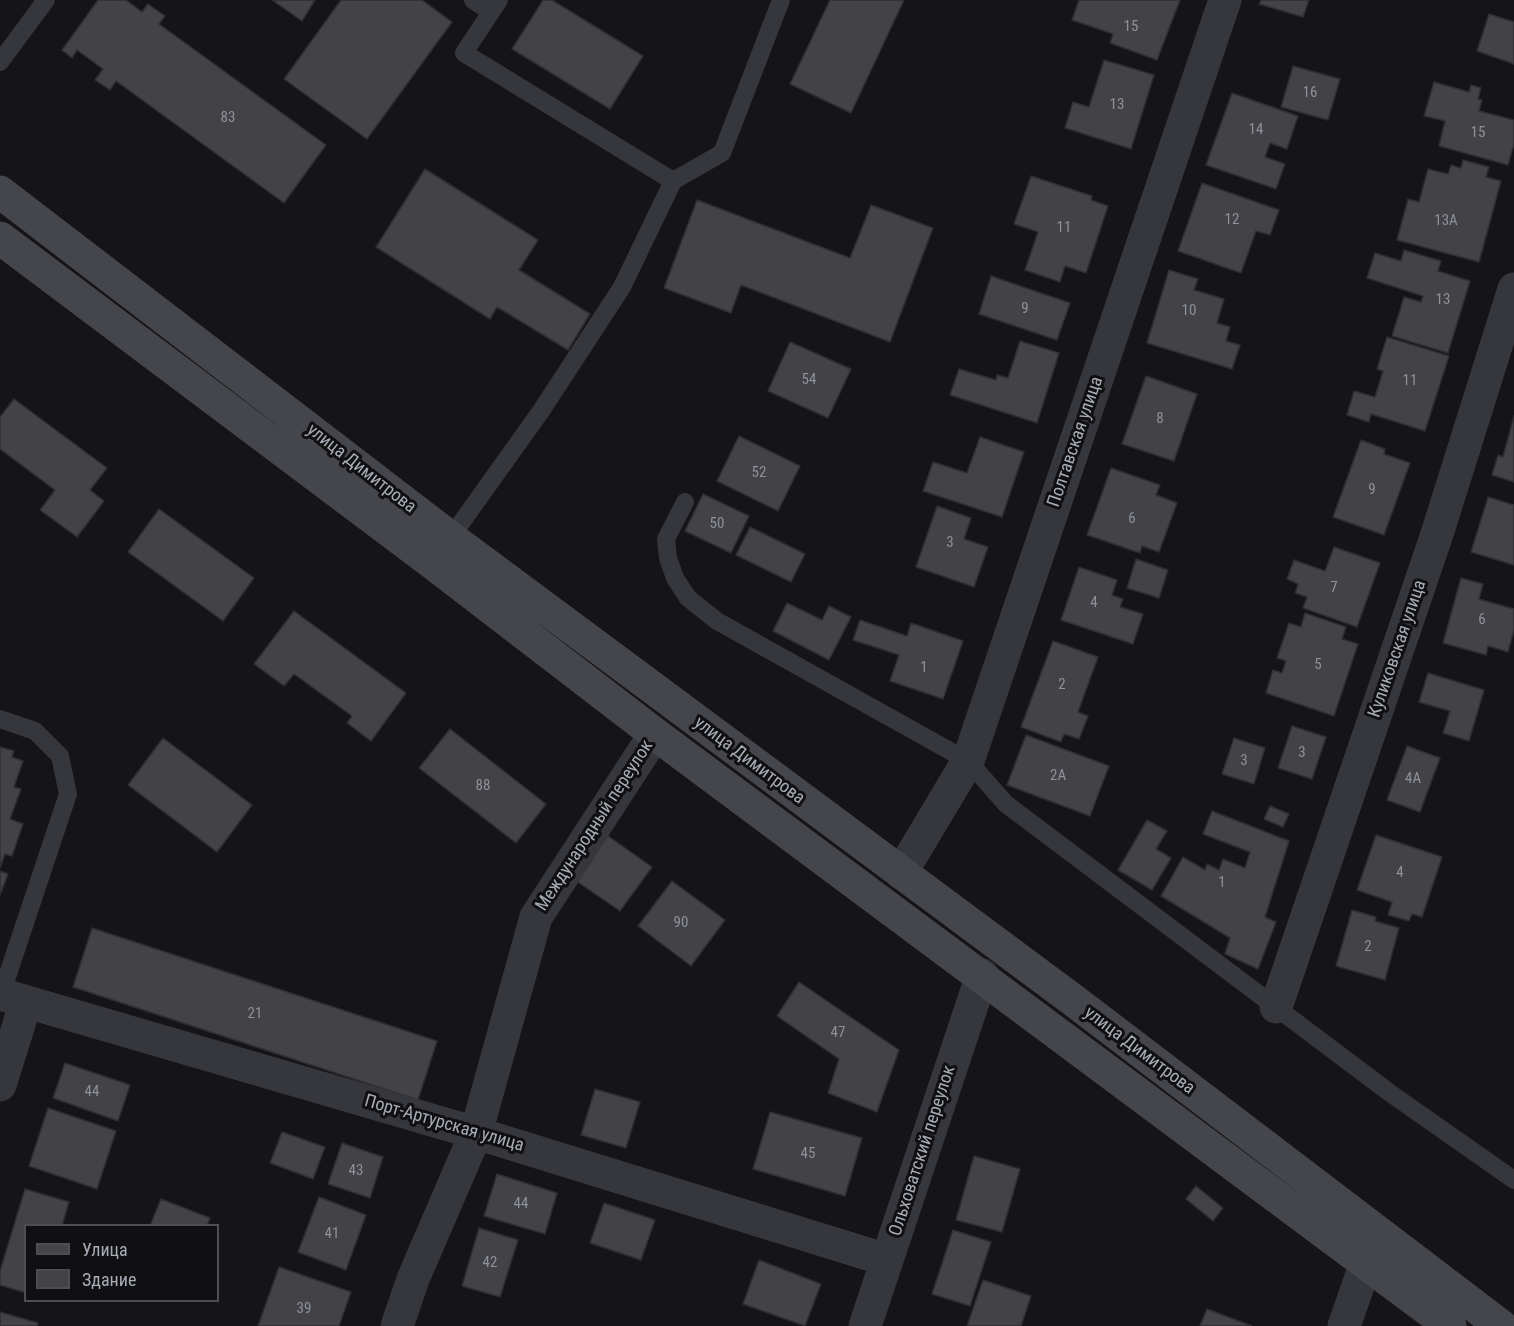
<!DOCTYPE html>
<html>
<head>
<meta charset="utf-8">
<style>
	body { margin:0 }
	#map { position:relative; width:1514px; height:1326px; overflow:hidden; background:#151517; font-family:"Roboto Condensed",sans-serif }
	canvas { display:block }
	.legend { position:absolute; left:24px; top:1224px; width:195px; height:78px; box-sizing:border-box; background:#101012; border:2px solid #4d4e54; margin:0; padding:8px 10px; list-style:none; font-size:18px; color:#a8acb6 }
	.legend li { display:flex; align-items:center; gap:12px; height:30px }
	.legend b { width:30px; border:2px solid #4d4e54 }
</style>
</head>
<body>
<div id="map">
<canvas width="1514" height="1326"></canvas>
<ul class="legend">
<li><b style="height:8px;background:#44464c"></b>Улица</li>
<li><b style="height:16px;background:#424247"></b>Здание</li>
</ul>
</div>
<script>
const ctx = document.querySelector('canvas').getContext('2d');
ctx.lineJoin = 'round';
function paint(path, color) { ctx.fillStyle = color; ctx.fill(path, 'evenodd'); }
const poly = rows => new Path2D(rows.map(r => 'M' + r).join(''));
function strokePath(path, color, width, dash) { ctx.strokeStyle = color; ctx.lineWidth = width; ctx.lineCap = dash ? 'butt' : 'round'; ctx.setLineDash(dash || []); ctx.stroke(path); }
function drawText(font, color, halo, rows, align = 'center') {
  ctx.font = font + ' "Roboto Condensed",sans-serif'; ctx.lineWidth = 6; ctx.setLineDash([]); ctx.textBaseline = 'middle'; ctx.strokeStyle = halo; ctx.fillStyle = color; for (const [text, x, y, turn = 0] of rows) {
    ctx.save(); ctx.translate(x, y); ctx.rotate((+turn || 0) * Math.PI / 180); ctx.textAlign = isNaN(turn) ? turn : align; if (halo) ctx.strokeText(text, 0, 0); ctx.fillText(text, 0, 0); ctx.restore();
  }
}
const building = poly([
	[98,0,126,0,142,12,148,4,165,16,159,24,326,145,284,203,116,81,110,90,95,80,103,69,77,50,72,58,62,50,98,0],
	[272,0,315,0,302,21,272,0],
	[341,0,422,0,452,22,367,139,284,79,341,0],
	[543,0,552,0,643,56,610,109,512,49,543,0],
	[830,0,904,0,851,113,790,84,830,0],
	[1079,0,1180,0,1157,60,1110,43,1113,34,1072,20,1079,0],
	[1261,0,1309,0,1303,17,1259,4,1261,0],
	[1489,14,1514,22,1514,64,1477,51,1489,14],
	[1104,60,1154,75,1131,149,1065,128,1073,102,1089,107,1104,60],
	[1293,66,1340,79,1328,120,1281,107,1293,66],
	[1434,82,1469,92,1471,85,1481,88,1478,99,1482,100,1479,111,1514,120,1514,144,1508,165,1439,146,1445,121,1424,116,1434,82],
	[1232,93,1298,116,1287,149,1270,143,1265,157,1285,164,1276,189,1206,165,1232,93],
	[1463,160,1489,167,1486,177,1501,181,1479,262,1397,240,1408,199,1419,202,1428,169,1448,174,1451,165,1461,168,1463,160],
	[425,169,538,240,519,270,590,314,568,350,497,307,490,319,376,247,425,169],
	[1031,176,1092,196,1091,200,1108,206,1086,273,1065,266,1060,282,1025,270,1038,232,1014,224,1031,176],
	[1202,183,1279,210,1270,235,1256,231,1241,273,1178,251,1202,183],
	[697,200,850,258,871,205,933,228,890,342,741,285,731,313,664,288,697,200],
	[1404,250,1441,261,1438,271,1470,281,1448,353,1392,336,1404,297,1421,302,1423,296,1367,278,1375,253,1401,261,1404,250],
	[1169,270,1198,279,1194,290,1224,299,1217,323,1230,327,1226,341,1240,345,1232,369,1147,343,1169,270],
	[991,276,1070,303,1057,340,979,314,991,276],
	[1387,337,1449,356,1425,431,1371,414,1369,422,1347,415,1354,391,1375,397,1383,371,1377,369,1387,337],
	[1020,341,1059,353,1037,423,950,395,959,369,996,380,997,375,1008,378,1020,341],
	[790,342,851,369,828,418,768,391,790,342],
	[1146,376,1197,394,1174,461,1122,444,1146,376],
	[14,399,107,468,90,490,104,501,77,537,40,510,55,490,0,449,0,417,14,399],
	[1514,416,1514,482,1492,475,1498,455,1503,457,1514,416],
	[739,436,800,466,778,511,717,481,739,436],
	[980,437,1024,452,1002,517,923,491,933,462,967,473,980,437],
	[1361,440,1385,449,1384,454,1410,463,1384,535,1333,517,1361,440],
	[1111,468,1160,485,1156,495,1177,503,1159,552,1142,546,1140,553,1087,535,1111,468],
	[703,494,749,516,731,553,685,531,703,494],
	[1488,497,1514,505,1514,565,1471,552,1488,497],
	[937,506,971,518,964,539,988,547,974,587,916,567,937,506],
	[159,509,254,578,223,621,128,552,159,509],
	[750,527,805,554,791,582,736,555,750,527],
	[1334,547,1380,563,1357,627,1303,608,1307,597,1295,593,1298,584,1287,579,1294,560,1325,571,1334,547],
	[1136,559,1168,570,1159,598,1127,588,1136,559],
	[1079,567,1117,580,1112,595,1123,599,1120,607,1143,614,1133,644,1061,620,1079,567],
	[1461,578,1483,584,1479,599,1514,609,1514,630,1508,652,1488,646,1486,655,1443,643,1461,578],
	[787,603,822,620,829,606,851,617,829,660,773,631,787,603],
	[294,611,406,693,371,741,347,723,352,716,294,674,284,686,254,664,294,611],
	[1305,613,1346,627,1342,639,1358,644,1334,716,1266,693,1273,670,1282,673,1286,661,1277,658,1289,623,1301,627,1305,613],
	[860,620,907,636,911,623,963,641,943,699,890,681,899,655,853,640,860,620],
	[1053,641,1098,657,1078,712,1088,716,1079,739,1064,734,1061,742,1021,727,1053,641],
	[1428,673,1484,690,1469,741,1443,733,1450,711,1419,702,1428,673],
	[1292,726,1326,737,1312,779,1278,768,1292,726],
	[450,729,546,804,516,843,419,768,450,729],
	[1026,735,1109,766,1090,816,1007,785,1026,735],
	[163,738,252,805,217,852,128,785,163,738],
	[1234,738,1265,748,1254,784,1222,774,1234,738],
	[1407,746,1440,758,1420,812,1387,800,1407,746],
	[0,747,14,751,12,757,23,761,14,787,21,789,10,819,23,824,12,856,5,854,0,868,0,747],
	[1270,806,1289,814,1283,827,1264,819,1270,806],
	[1212,811,1289,841,1265,917,1276,922,1258,969,1225,954,1230,938,1161,896,1183,857,1205,870,1207,864,1219,870,1223,859,1245,868,1250,852,1203,834,1212,811],
	[1147,820,1167,831,1156,849,1171,858,1152,890,1118,870,1147,820],
	[601,831,652,867,620,911,569,876,601,831],
	[1376,835,1442,857,1422,917,1412,914,1409,921,1388,915,1392,902,1357,890,1376,835],
	[0,871,8,874,0,895,0,871],
	[672,881,725,920,691,966,638,926,672,881],
	[1352,910,1376,917,1375,921,1399,928,1385,980,1336,966,1352,910],
	[92,928,437,1041,418,1100,73,987,92,928],
	[799,982,899,1050,877,1112,828,1093,839,1059,777,1016,799,982],
	[65,1063,130,1085,118,1121,53,1098,65,1063],
	[595,1089,640,1102,626,1148,581,1135,595,1089],
	[48,1108,116,1131,97,1189,29,1166,48,1108],
	[770,1112,862,1138,845,1196,753,1169,770,1112],
	[282,1132,325,1147,313,1179,270,1163,282,1132],
	[342,1143,383,1157,370,1198,328,1184,342,1143],
	[974,1156,1020,1169,1002,1232,956,1220,974,1156],
	[497,1174,557,1193,545,1234,484,1216,497,1174],
	[1196,1186,1223,1208,1213,1221,1186,1199,1196,1186],
	[25,1189,69,1202,62,1226,26,1226,26,1293,0,1285,0,1271,25,1189],
	[319,1197,366,1215,346,1270,298,1252,319,1197],
	[161,1199,210,1218,207,1226,150,1226,161,1199],
	[604,1203,655,1220,641,1260,590,1243,604,1203],
	[479,1228,518,1240,500,1297,462,1286,479,1228],
	[953,1230,991,1242,970,1306,932,1294,953,1230],
	[759,1260,821,1284,805,1326,743,1304,759,1260],
	[279,1267,351,1292,339,1326,258,1326,279,1267],
	[983,1280,1031,1296,1021,1326,967,1326,983,1280],
	[1207,1309,1252,1326,1200,1326,1207,1309],
	[0,1312,38,1323,37,1326,0,1326,0,1312]
]);
paint(building, '#424247');
strokePath(building, '#2f2f33', 1.5);
strokePath(poly([
	[473,0,491,12],
	[499,0,464,53,673,181],
	[0,62,46,0],
	[685,502,666,539,668,558,675,578,688,598,717,621,968,761,1006,804,1390,1093,1514,1180],
	[446,544,541,411,622,287,673,181,722,153,781,0],
	[0,719,35,731,60,756,68,794,1,995]
]), '#36373c', 18);
strokePath(poly([
	[901,873,968,761,1225,0],
	[0,994,476,1133,887,1260],
	[1276,1007,1437,534,1514,289],
	[0,1085,26,1002],
	[397,1326,413,1279,476,1133,536,917,655,734],
	[865,1326,982,975],
	[1344,1326,1366,1263]
]), '#36373c', 33);
strokePath(poly([
	[0,192,451,538,1073,1000,1501,1326],
	[0,238,430,561,655,734,1450,1326]
]), '#44464c', 33);
drawText('15px', '#8e929a', null, [
	["15",1131,27],
	["16",1310,93],
	["13",1117,105],
	["83",228,118],
	["14",1256,130],
	["15",1478,133],
	["12",1232,220],
	["13А",1446,221],
	["11",1064,228],
	["13",1443,300],
	["9",1025,309],
	["10",1189,311],
	["54",809,380],
	["11",1410,381],
	["8",1160,419],
	["52",759,473],
	["9",1372,490],
	["6",1132,519],
	["50",717,524],
	["3",950,543],
	["7",1334,588],
	["4",1094,603],
	["6",1482,620],
	["5",1318,665],
	["1",924,668],
	["2",1062,685],
	["3",1302,753],
	["3",1244,761],
	["2А",1058,776],
	["4А",1413,779],
	["88",483,786],
	["4",1400,873],
	["1",1222,883],
	["90",681,923],
	["2",1368,947],
	["21",255,1014],
	["47",838,1033],
	["44",92,1092],
	["45",808,1154],
	["43",356,1171],
	["44",521,1204],
	["41",332,1234],
	["42",490,1263],
	["39",304,1309]
]);
drawText('18px', '#a8acb6', '#101012', [
	["Полтавская улица",1076,442,-71],
	["улица Димитрова",361,469,38],
	["Куликовская улица",1398,649,-71],
	["улица Димитрова",749,761,37],
	["Международный переулок",595,826,-57],
	["улица Димитрова",1139,1051,37],
	["Порт-Артурская улица",444,1124,16],
	["Ольховатский переулок",923,1151,-72]
]);
</script>
</body>
</html>
